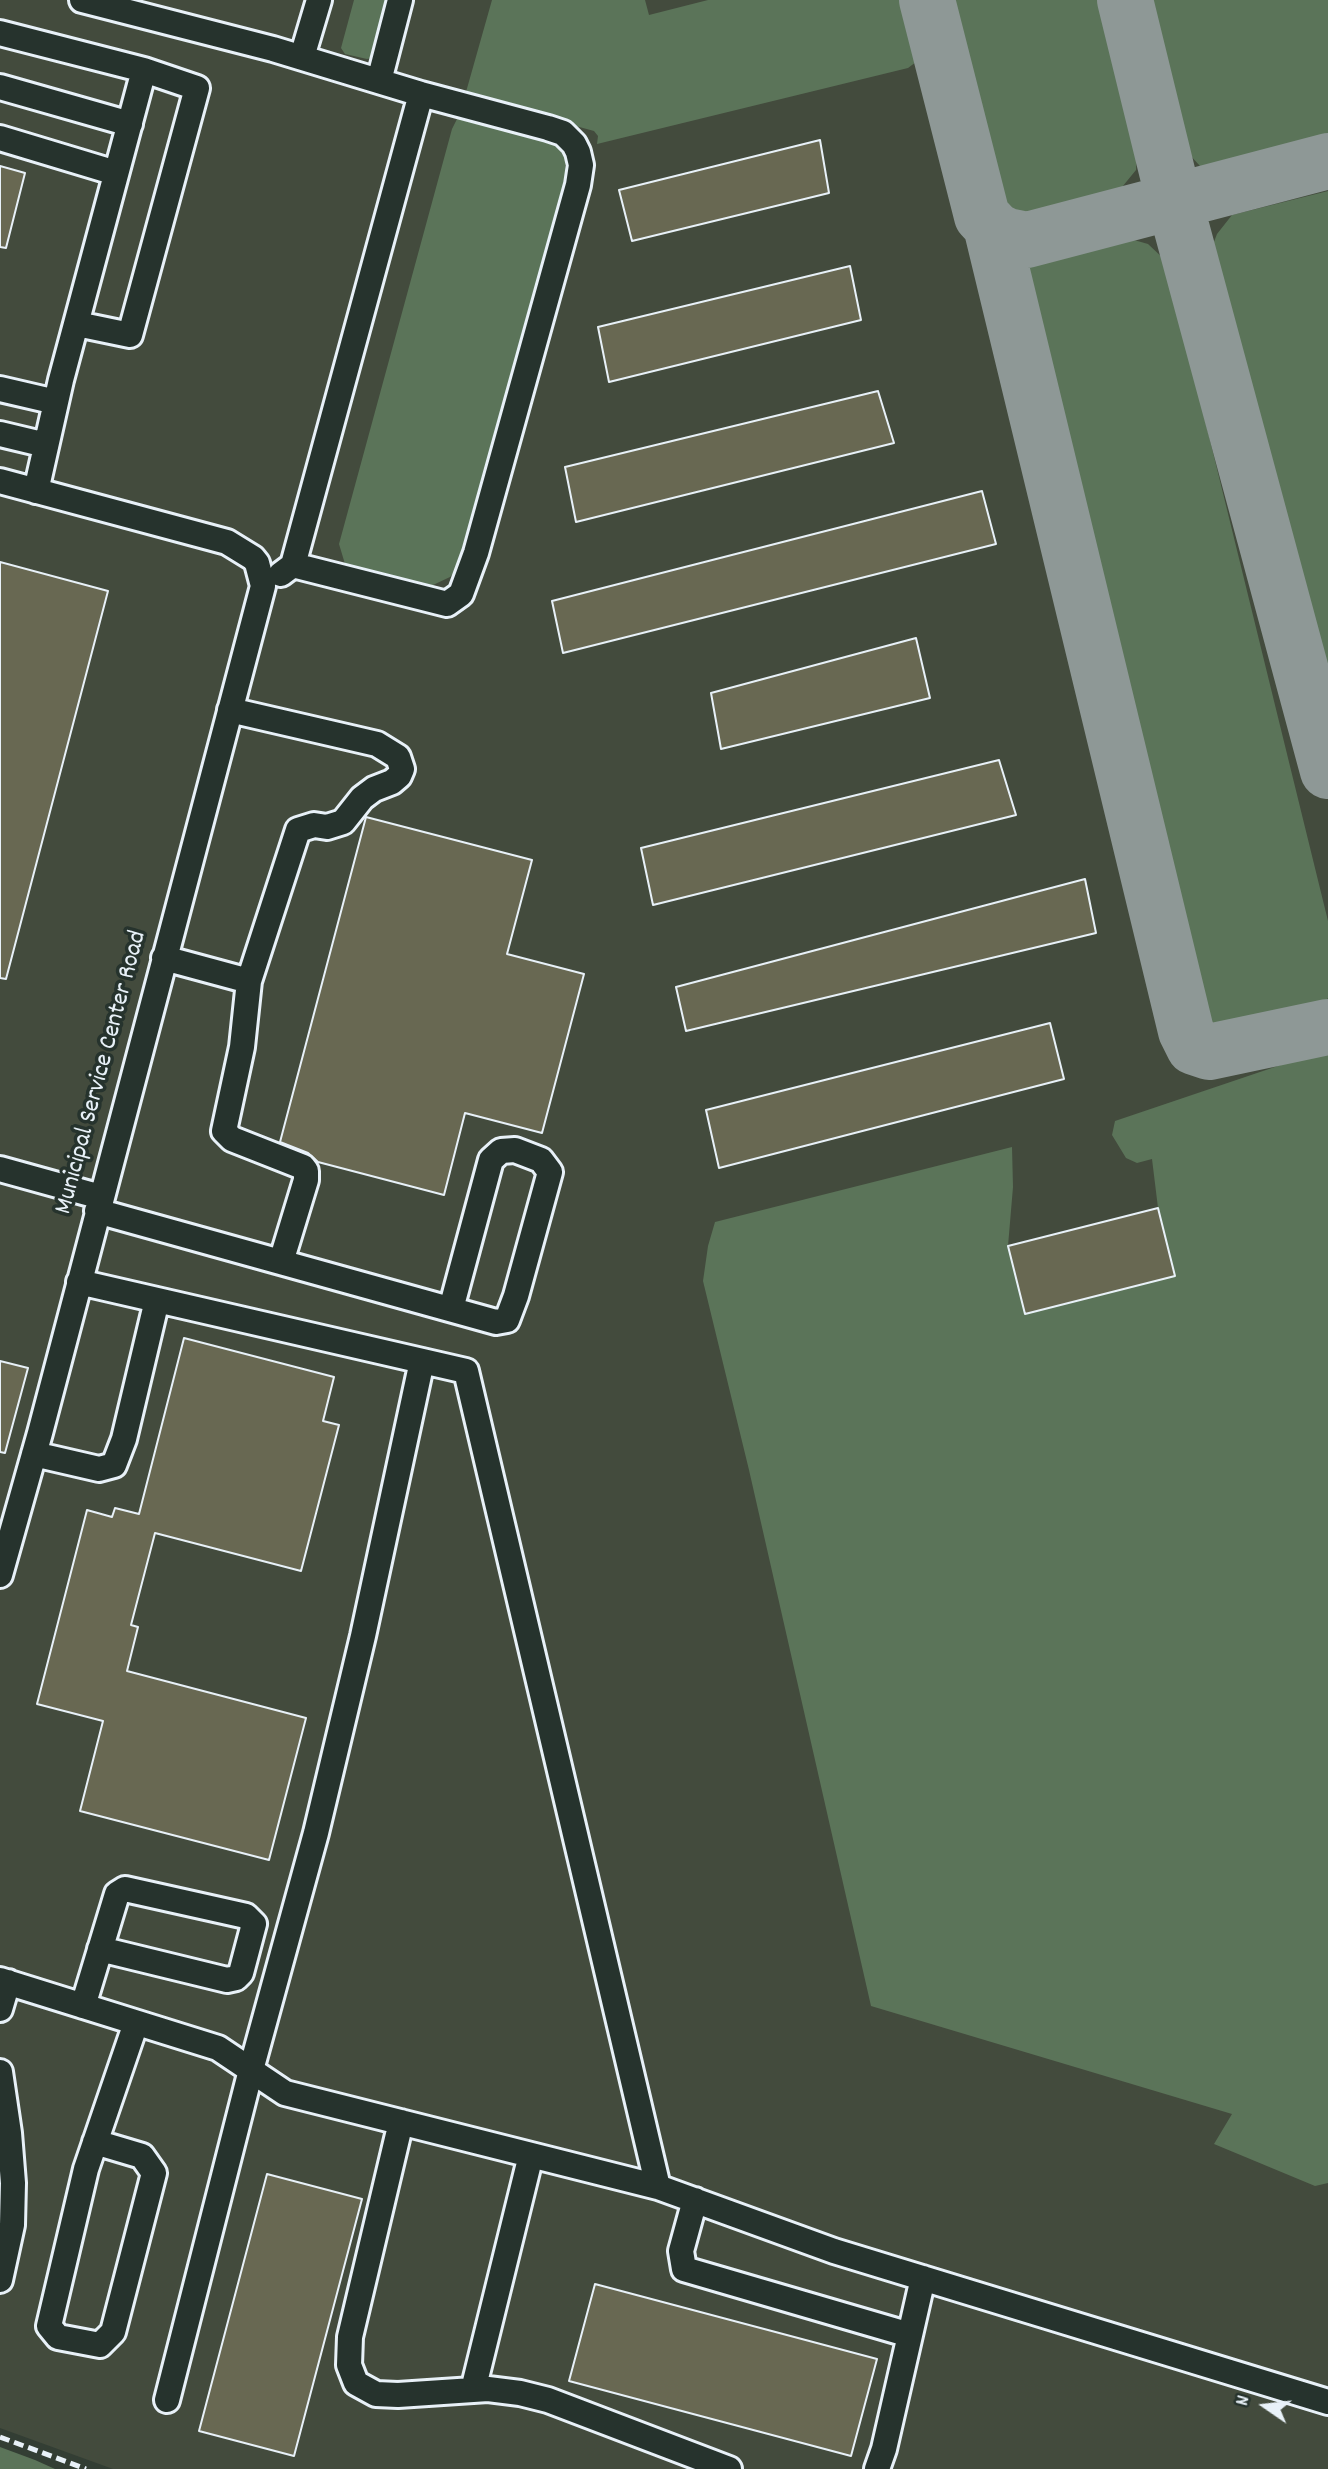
<!DOCTYPE html>
<html>
<head>
<meta charset="utf-8">
<style>
	body { margin:0 }
	#map { position:relative; width:1328px; height:2469px; overflow:hidden; background:#333e34; font-family:Dekko,sans-serif }
	canvas { display:block }
	.north { position:absolute; left:1230px; top:2371px; width:70px; height:70px; -webkit-text-stroke:5px #26332d; paint-order:stroke; rotate:284deg; font-size:19px; font-weight:700; line-height:28px; text-align:center; color:#e8f1f8 }
	.north::after { content:''; display:block; margin:auto; width:24px; height:32px; background:#e8f1f8; clip-path:polygon(50% 0,100% 100%,50% 72%,0 100%) }
</style>
</head>
<body>
<div id="map">
<canvas width="1328" height="2469"></canvas>
<div class="north">N</div>
</div>
<script>
const ctx = document.querySelector('canvas').getContext('2d');
ctx.lineJoin = 'round';
function paint(path, color) { ctx.fillStyle = color; ctx.fill(path, 'evenodd'); }
const poly = rows => new Path2D(rows.map(r => 'M' + r).join(''));
function strokePath(path, color, width, dash) { ctx.strokeStyle = color; ctx.lineWidth = width; ctx.lineCap = dash ? 'butt' : 'round'; ctx.setLineDash(dash || []); ctx.stroke(path); }
function drawText(font, color, halo, rows, align = 'center') {
  ctx.font = font + ' Dekko,sans-serif'; ctx.lineWidth = 7; ctx.setLineDash([]); ctx.textBaseline = 'middle'; ctx.strokeStyle = halo; ctx.fillStyle = color; for (const [text, x, y, turn = 0] of rows) {
    ctx.save(); ctx.translate(x, y); ctx.rotate((+turn || 0) * Math.PI / 180); ctx.textAlign = isNaN(turn) ? turn : align; if (halo) ctx.strokeText(text, 0, 0); ctx.fillText(text, 0, 0); ctx.restore();
  }
}
paint(poly([
	[0,0,1328,0,1328,2469,113,2469,0,2428]
]), '#434b3d');
paint(poly([
	[354,0,393,0,372,58,367,59,345,54,341,48],
	[492,0,645,0,649,15,708,0,912,0,923,42,922,54,916,62,908,68,597,144,598,136,594,131,477,99,466,92],
	[940,0,1100,0,1137,150,1136,170,1118,192,1051,214,1021,219,1001,217,990,204],
	[1142,0,1328,0,1328,143,1230,168,1214,169,1200,166,1189,154,1175,132],
	[459,115,552,138,565,158,567,188,468,558,450,577,433,585,415,587,364,574,345,564,339,544,452,129],
	[1328,191,1328,726,1214,274,1212,247,1217,234,1232,215],
	[1120,236,1148,244,1166,261,1328,921,1328,998,1314,1015,1228,1038,1203,1025,1189,996,1014,286,1014,269,1023,260],
	[1328,1049,1328,2183,1315,2186,1214,2144,1232,2114,871,2006,749,1470,703,1281,708,1246,715,1222,1012,1147,1013,1187,1008,1246,1026,1314,1174,1276,1158,1208,1152,1159,1137,1163,1126,1158,1112,1135,1115,1121],
	[0,2447,35,2460,55,2469,0,2469]
]), '#5b7459');
strokePath(poly([
	[927,0,982,216,995,230,1007,236,1027,240,1328,161],
	[1125,0,1174,200,1328,771],
	[991,226,1186,1031,1194,1047,1209,1052,1328,1027]
]), '#8e9896', 56);
const building = poly([
	[820,140,829,193,632,241,619,190,820,140],
	[0,166,25,173,6,248,0,247,0,166],
	[850,266,861,320,609,382,598,327,850,266],
	[878,391,894,443,576,522,565,467,878,391],
	[982,491,996,544,563,653,552,601,982,491],
	[0,562,108,591,6,979,0,978,0,562],
	[916,638,930,698,721,749,711,693,916,638],
	[999,760,1016,815,653,905,641,848,999,760],
	[366,817,532,860,507,954,584,974,542,1133,465,1113,444,1195,318,1162,308,1153,280,1142,366,817],
	[1085,879,1096,933,686,1031,676,987,1085,879],
	[1050,1023,1064,1079,719,1168,706,1110,1050,1023],
	[1158,1208,1175,1276,1025,1314,1008,1246,1158,1208],
	[184,1338,334,1377,323,1421,339,1425,301,1571,155,1533,131,1625,138,1627,127,1671,306,1718,269,1860,80,1811,103,1721,37,1704,87,1510,112,1517,115,1508,139,1514,184,1338],
	[0,1361,28,1368,5,1453,0,1452,0,1361],
	[267,2174,362,2199,294,2456,199,2431,267,2174],
	[595,2284,877,2359,851,2456,569,2381,595,2284]
]);
paint(building, '#686852');
strokePath(building, '#e8f1f8', 2);
const minor = poly([
	[82,0,273,49,421,94,548,128,563,133,574,144,578,152,581,165,578,185,476,553,461,594,447,604,293,565],
	[0,33,144,70],
	[302,57,319,0],
	[379,81,400,0],
	[0,87,130,124],
	[0,138,116,173],
	[0,389,56,402],
	[0,434,46,445],
	[0,481,227,542,253,558,257,563,263,586,40,1433,0,1575],
	[36,491,61,380,144,70,197,88,130,335,77,324],
	[281,574,293,565,421,94],
	[230,710,377,744,398,757,402,769,399,776,392,782,374,789,362,798,343,822,327,827,314,825,298,830,249,981,242,1047,224,1131,232,1139,303,1167,306,1171,306,1180,281,1262],
	[164,958,249,981],
	[0,1169,101,1197],
	[97,1211,496,1322,507,1320,516,1296,550,1172,541,1160,515,1150,501,1151,491,1160,451,1309],
	[79,1282,466,1371,658,2187,834,2251,1328,2402],
	[34,1454,99,1469,114,1465,124,1439,157,1300],
	[0,1980,218,2048,285,2093,658,2187],
	[83,2006,117,1894,125,1889,246,1916,254,1924,241,1973,236,1978,227,1980,100,1949],
	[0,2009,8,1982],
	[0,2072,9,2133,13,2183,12,2225,0,2280],
	[401,2122,350,2337,349,2365,356,2383,376,2394,398,2395,488,2389,520,2393,548,2400,729,2469],
	[95,2142,142,2156,154,2173,113,2332,100,2345,58,2337,49,2326,86,2169,136,2023],
	[695,2200,681,2251,684,2269,910,2335],
	[473,2390,531,2155],
	[167,2400,251,2070,316,1833,363,1636,422,1361],
	[877,2469,884,2449,923,2278]
]);
strokePath(minor, '#e8f1f8', 30);
strokePath(minor, '#26332d', 24);
strokePath(poly([
	[0,2437,86,2469]
]), '#e8f1f8', 5, [10, 5]);
drawText('26px', '#e8f1f8', '#26332d', [
	["Municipal Service Center Road",103,1073,-75]
]);
</script>
</body>
</html>
